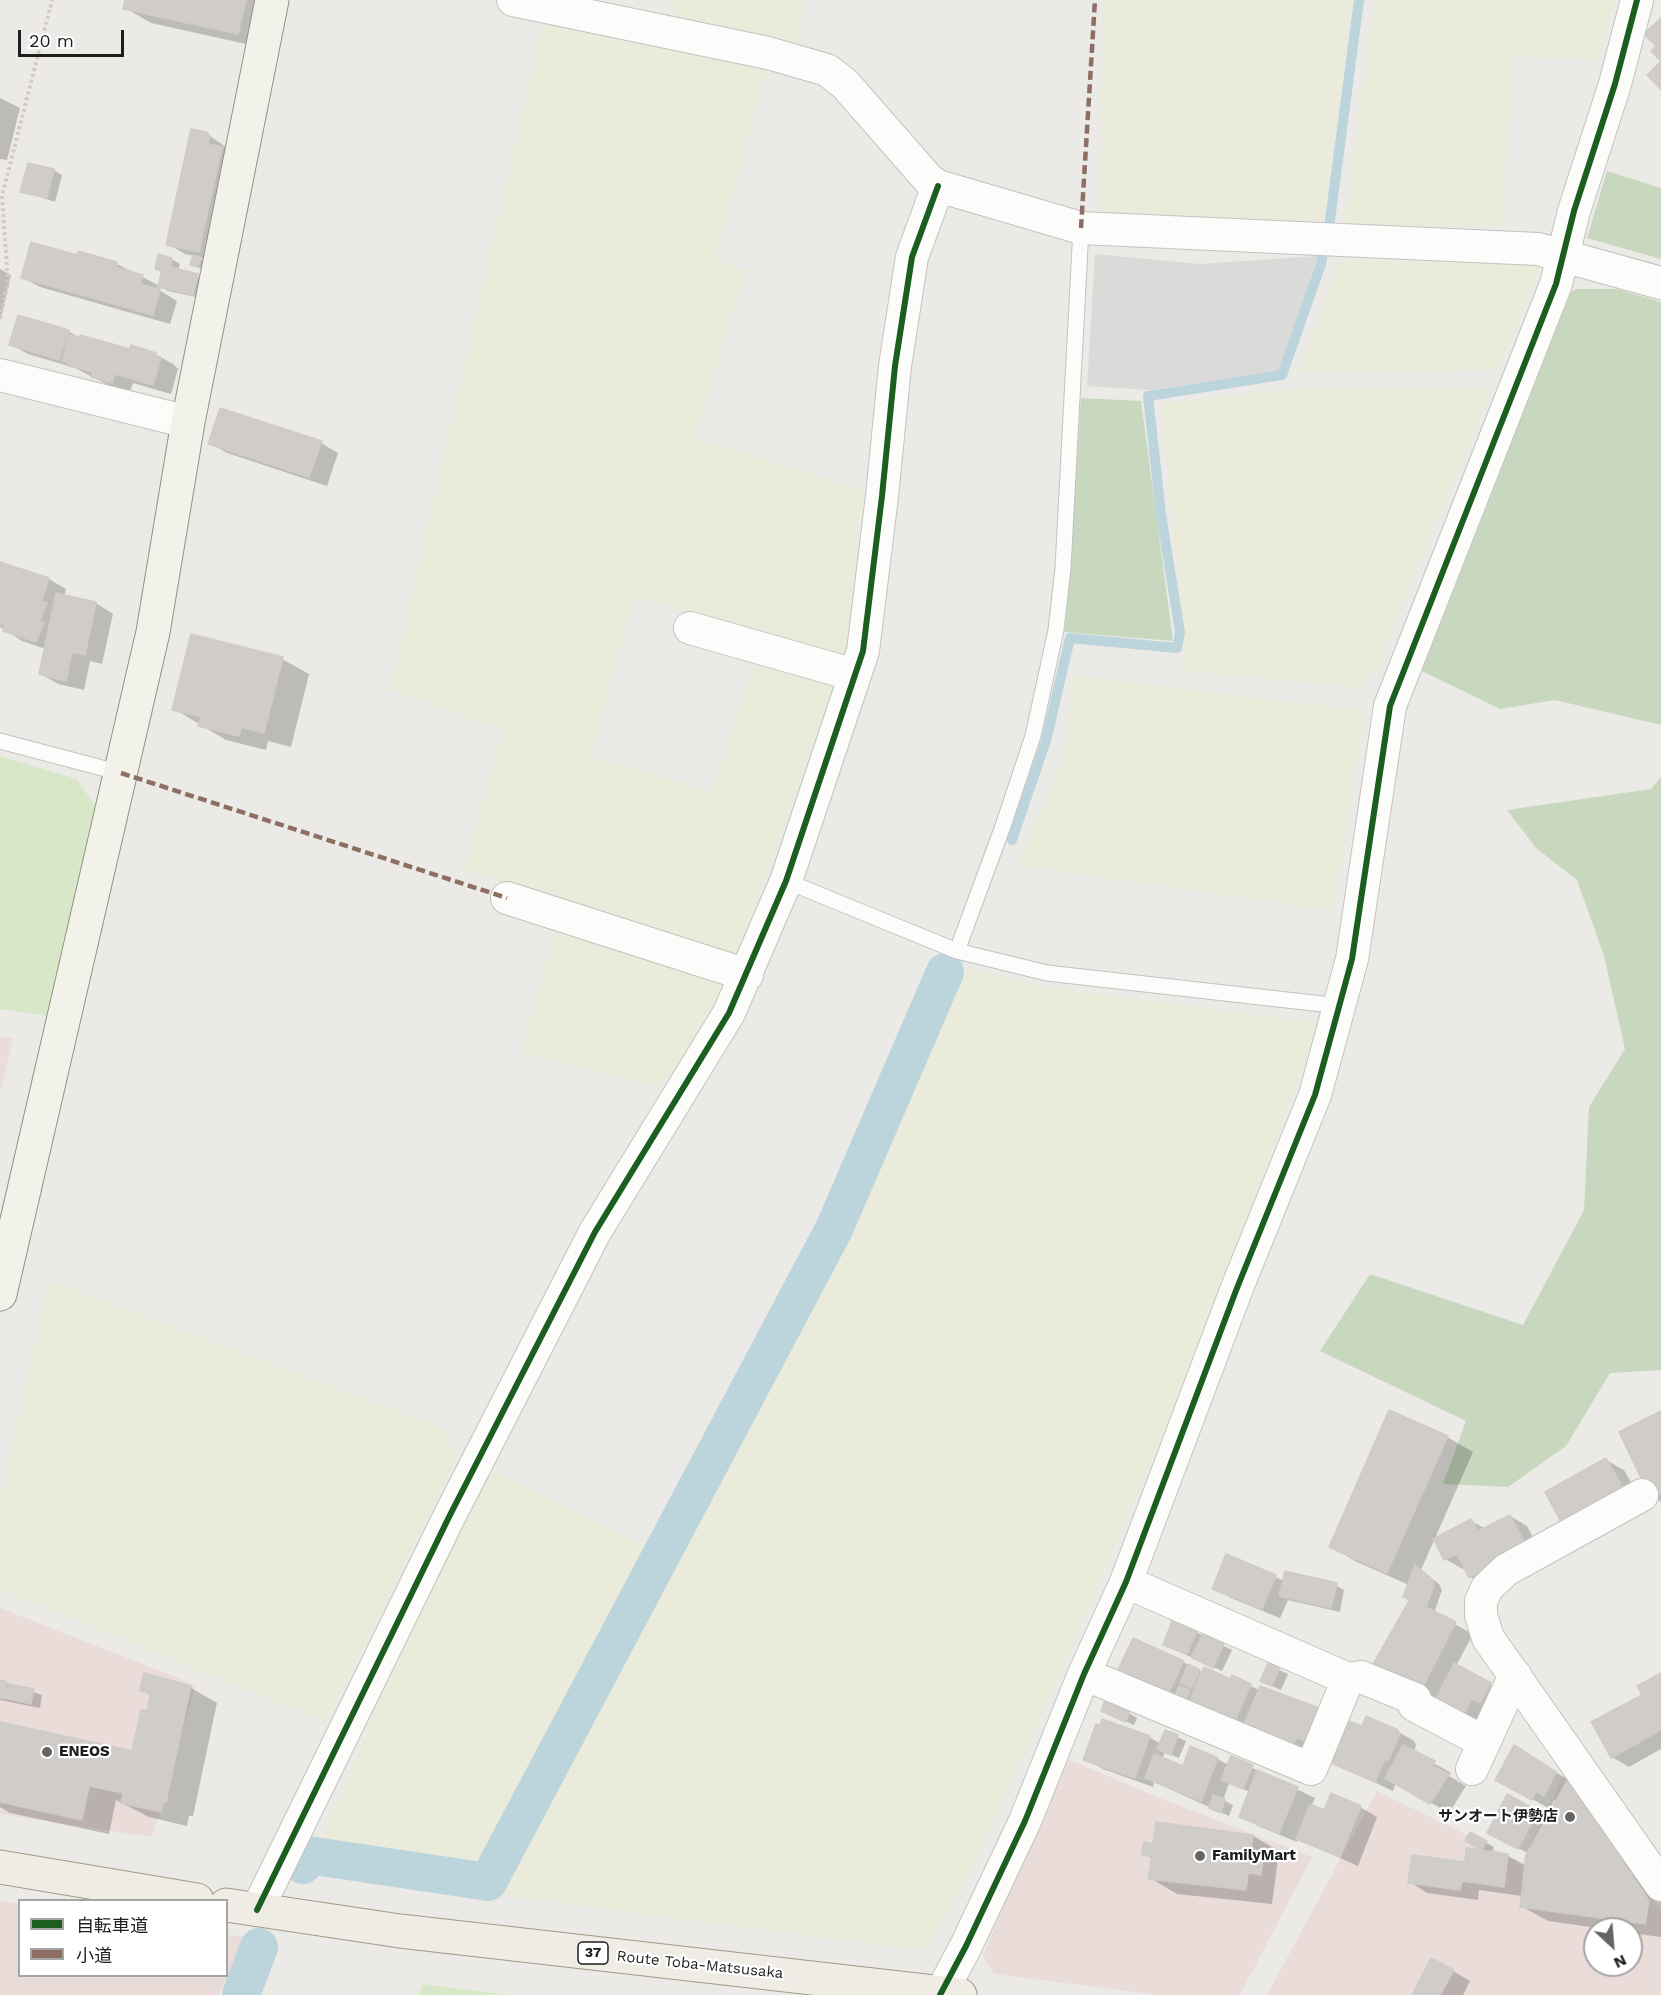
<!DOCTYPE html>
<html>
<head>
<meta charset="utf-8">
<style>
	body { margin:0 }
	#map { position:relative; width:1661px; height:1995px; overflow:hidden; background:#eceae7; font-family:"Work Sans","Noto Sans JP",sans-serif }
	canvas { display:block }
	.legend { position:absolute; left:18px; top:1899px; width:210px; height:78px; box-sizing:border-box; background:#fff; border:2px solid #a5a5a5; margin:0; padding:8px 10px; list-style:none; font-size:18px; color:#1e1e1e }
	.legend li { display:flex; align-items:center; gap:12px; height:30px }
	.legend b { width:30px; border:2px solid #a5a5a5 }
	.north { position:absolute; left:1583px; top:1917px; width:60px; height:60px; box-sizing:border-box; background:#fff; border:2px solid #a5a5a5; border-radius:50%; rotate:154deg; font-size:16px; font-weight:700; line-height:24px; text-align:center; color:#1e1e1e }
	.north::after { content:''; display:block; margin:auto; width:21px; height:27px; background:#666564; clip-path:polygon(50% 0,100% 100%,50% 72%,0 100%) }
	.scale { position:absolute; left:18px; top:30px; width:106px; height:27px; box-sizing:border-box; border:3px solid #1e1e1e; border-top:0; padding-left:8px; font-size:18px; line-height:21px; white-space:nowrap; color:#1e1e1e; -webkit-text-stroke:4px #fff; paint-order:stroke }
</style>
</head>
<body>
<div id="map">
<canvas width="1661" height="1995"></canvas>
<ul class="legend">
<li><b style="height:8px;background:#1b5e20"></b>自転車道</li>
<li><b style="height:8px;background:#8d6e63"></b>小道</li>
</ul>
<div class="north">N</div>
<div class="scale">20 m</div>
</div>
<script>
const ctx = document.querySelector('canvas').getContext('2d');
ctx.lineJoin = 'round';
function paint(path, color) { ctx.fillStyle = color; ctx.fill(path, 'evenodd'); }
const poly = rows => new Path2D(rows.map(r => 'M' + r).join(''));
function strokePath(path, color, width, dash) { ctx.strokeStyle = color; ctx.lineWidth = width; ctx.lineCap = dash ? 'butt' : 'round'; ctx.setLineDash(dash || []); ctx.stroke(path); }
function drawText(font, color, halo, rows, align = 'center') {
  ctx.font = font + ' "Work Sans","Noto Sans JP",sans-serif'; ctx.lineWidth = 4.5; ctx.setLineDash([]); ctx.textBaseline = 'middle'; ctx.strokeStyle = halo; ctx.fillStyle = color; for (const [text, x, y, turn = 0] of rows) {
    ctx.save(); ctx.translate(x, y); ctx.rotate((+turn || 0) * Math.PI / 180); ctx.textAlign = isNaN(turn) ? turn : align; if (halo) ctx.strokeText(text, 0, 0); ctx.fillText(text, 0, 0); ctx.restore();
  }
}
paint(poly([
	[0,1036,13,1039,0,1093],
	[0,1608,196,1685,152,1837,0,1814],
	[1065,1758,1160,1798,1312,1857,1240,1995,1159,1995,994,1974,983,1956],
	[1566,1769,1661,1911,1661,1995,1267,1995,1377,1791,1522,1862],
	[1595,1929,1631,1929,1631,1965,1595,1965],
	[0,1901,19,1904,20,1976,226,1976,227,1935,245,1937,219,1995,0,1995]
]), '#e9dcd9');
paint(poly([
	[1095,254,1200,264,1318,256,1279,371,1149,390,1087,386]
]), '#dadad8');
paint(poly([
	[674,0,804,0,800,46,675,17],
	[1104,0,1353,0,1323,225,1099,214],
	[1374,0,1615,0,1599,59,1512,57,1503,226,1344,225],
	[543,22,767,70,714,260,745,270,695,438,864,490,845,658,634,596,591,756,712,792,755,659,835,683,736,958,464,870,503,730,390,690],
	[1340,260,1542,263,1498,370,1299,373],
	[1492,388,1390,634,1383,663,1359,688,1186,671,1161,403,1296,389],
	[1073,675,1365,711,1333,911,1018,865,1065,756],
	[556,927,725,985,674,1071,657,1086,520,1053],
	[964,967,1039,986,1320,1023,1184,1384,1060,1675,968,1876,925,1951,490,1894,838,1234],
	[49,1280,445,1429,456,1461,326,1722,0,1589,0,1499],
	[484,1466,655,1552,485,1874,316,1852,372,1719,371,1709]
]), '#eaebdb');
paint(poly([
	[0,756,76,779,97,808,47,1016,0,1009],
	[423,1984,508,1995,418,1995]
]), '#d7e7c8');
paint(poly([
	[1607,171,1661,188,1661,259,1587,238,1571,292,1577,289,1617,289,1661,302,1661,725,1555,700,1500,709,1422,671,1571,292],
	[1081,398,1141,401,1173,641,1065,632],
	[1661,777,1661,1370,1610,1373,1566,1446,1508,1487,1443,1484,1466,1421,1320,1351,1370,1274,1523,1325,1584,1210,1589,1107,1625,1049,1604,956,1577,880,1536,848,1507,810,1651,789]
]), '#c7d8be');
paint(poly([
	[127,0,275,0,264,48,151,23,125,8],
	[0,98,20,108,7,160,0,159],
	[206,133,227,148,216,261,199,258,209,264,207,271,192,265,195,256,185,254,168,244],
	[53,170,62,175,55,202,22,191],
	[79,253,117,264,160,286,159,290,177,301,170,324,40,287,22,277,78,257],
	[171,259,180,264,178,270,206,280,201,298,168,291,160,286,164,272,156,268],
	[0,269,11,275,0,321],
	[68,331,80,338,155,354,173,364,178,369,171,394,133,383,130,392,110,386,75,368,28,354,10,344],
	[210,443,321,443,338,453,327,486,227,453],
	[0,564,49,579,66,589,64,597,96,603,113,614,102,664,90,661,84,690,58,684,41,674,46,649,22,641,0,627],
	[282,659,309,674,291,747,268,741,266,750,226,740,174,709],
	[1661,1413,1661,1502,1653,1497],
	[1447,1437,1473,1452,1421,1570,1439,1584,1442,1590,1434,1613,1473,1634,1456,1666,1508,1694,1478,1730,1437,1699,1392,1676,1411,1599,1409,1585,1357,1562,1331,1547],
	[1606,1460,1624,1470,1641,1500,1581,1533],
	[1510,1516,1527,1526,1544,1558,1488,1587,1470,1577,1466,1568,1463,1569,1445,1559,1471,1521,1486,1529],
	[1227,1556,1284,1581,1336,1585,1344,1590,1340,1612,1288,1600,1280,1618,1231,1598,1214,1588],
	[1196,1632,1232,1650,1222,1671,1173,1649],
	[1183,1662,1203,1673,1231,1681,1233,1677,1259,1690,1261,1688,1319,1710,1311,1753,1136,1681],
	[1269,1665,1288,1674,1281,1690,1270,1685],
	[145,1675,191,1688,217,1703,193,1816,189,1816,187,1826,149,1817,116,1800,109,1834,10,1813,0,1807,0,1724,134,1753,152,1696,142,1690],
	[1661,1675,1661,1749,1629,1767,1612,1757,1644,1695],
	[0,1682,42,1695,40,1708,0,1700],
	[1129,1713,1137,1718,1134,1725,1111,1715],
	[1363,1728,1397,1731,1414,1741,1416,1745,1414,1752,1451,1773,1449,1776,1466,1786,1449,1813,1396,1783,1393,1791,1333,1763],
	[1166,1732,1186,1741,1179,1758,1165,1752,1162,1759,1183,1768,1217,1759,1229,1765,1232,1758,1315,1798,1311,1807,1325,1812,1360,1807,1377,1817,1358,1866,1298,1839,1297,1842,1258,1826,1241,1816,1250,1792,1229,1783,1223,1800,1233,1805,1229,1816,1154,1782,1153,1787,1103,1769,1085,1759,1149,1737,1161,1744],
	[1532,1757,1573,1783,1661,1896,1661,1937,1631,1933,1631,1929,1605,1929,1548,1921,1521,1906,1522,1896,1479,1890,1478,1900,1427,1893,1410,1882,1489,1853,1467,1840,1471,1834,1494,1847,1491,1853,1508,1856,1526,1866,1528,1853,1506,1842,1508,1796,1548,1818,1557,1802,1554,1800,1550,1809,1497,1779],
	[1157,1824,1253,1836,1279,1851,1272,1904,1177,1894,1150,1878,1153,1859,1144,1854,1154,1845],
	[1453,1971,1470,1981,1463,1995,1414,1995]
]), '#0003');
strokePath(poly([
	[1012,840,1046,741,1070,638,1177,648,1180,633,1161,514,1148,396,1282,375,1321,264,1330,220,1359,0]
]), '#bcd4dc', 10);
strokePath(poly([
	[303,1865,308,1855,488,1882,834,1229,945,972],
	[241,1995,259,1947]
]), '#bcd4dc', 38);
const building = poly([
	[125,0,246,0,238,34,123,9,125,0],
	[1661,18,1661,41,1656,46,1644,34,1661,18],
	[1661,42,1661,61,1651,51,1661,42],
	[1661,61,1661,90,1647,75,1661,61],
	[191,129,207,132,210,137,208,144,222,147,199,252,166,245,191,129],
	[28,163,54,169,47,198,20,192,28,163],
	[31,242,77,255,78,251,117,262,116,267,143,275,140,284,160,289,153,315,21,278,31,242],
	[158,254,172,258,170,267,163,265,162,271,155,269,158,254],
	[193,255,201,257,198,267,190,265,193,255],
	[163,265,198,274,193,295,158,287,163,265],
	[18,315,69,330,59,360,9,345,18,315],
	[69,335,79,337,80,335,130,349,131,345,156,353,155,356,161,357,153,385,115,374,112,383,91,377,93,372,68,366,69,363,62,361,69,335],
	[220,408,322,441,309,477,208,444,220,408],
	[0,562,49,578,42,601,47,603,40,621,44,623,36,642,3,631,5,626,0,624,0,562],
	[56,593,96,602,85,655,72,652,66,681,39,674,56,593],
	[191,634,283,657,264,733,241,727,239,736,198,726,201,717,172,710,191,634],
	[1389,1410,1448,1436,1387,1573,1329,1547,1389,1410],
	[1661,1411,1661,1494,1651,1499,1619,1432,1661,1411],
	[1606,1458,1624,1490,1562,1524,1545,1492,1606,1458],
	[1510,1515,1527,1547,1469,1578,1457,1554,1444,1560,1433,1539,1471,1519,1478,1531,1510,1515],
	[1226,1554,1276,1575,1262,1609,1212,1589,1226,1554],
	[1415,1565,1431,1578,1434,1585,1426,1607,1403,1597,1415,1565],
	[1285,1571,1337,1583,1331,1608,1279,1596,1285,1571],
	[1410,1599,1456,1622,1421,1691,1372,1666,1410,1599],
	[1172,1621,1197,1631,1187,1654,1163,1645,1172,1621],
	[1203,1634,1224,1644,1213,1668,1191,1657,1203,1634],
	[1133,1638,1184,1661,1168,1694,1117,1672,1133,1638],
	[1268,1663,1280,1668,1272,1686,1260,1681,1268,1663],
	[1454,1663,1491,1683,1480,1703,1472,1699,1460,1721,1432,1706,1454,1663],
	[1188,1664,1200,1670,1192,1688,1180,1683,1188,1664],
	[1204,1667,1230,1679,1232,1675,1251,1684,1235,1721,1189,1701,1204,1667],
	[144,1673,191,1686,166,1802,163,1802,161,1812,121,1803,141,1710,147,1711,151,1693,140,1691,144,1673],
	[1661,1673,1661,1730,1611,1758,1591,1722,1642,1695,1637,1686,1661,1673],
	[0,1680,7,1682,4,1699,0,1698,0,1680],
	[9,1684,34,1689,31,1704,5,1698,9,1684],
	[1179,1686,1190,1690,1186,1700,1175,1695,1179,1686],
	[1260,1686,1319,1708,1305,1741,1297,1738,1293,1744,1244,1724,1260,1686],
	[1105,1700,1130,1712,1125,1722,1101,1711,1105,1700],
	[1366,1716,1398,1730,1396,1733,1400,1734,1388,1761,1385,1759,1375,1782,1331,1763,1349,1721,1362,1726,1366,1716],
	[1102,1719,1150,1736,1135,1778,1083,1760,1096,1724,1100,1725,1102,1719],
	[0,1722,133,1751,124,1793,89,1786,82,1820,0,1802,0,1722],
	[1165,1730,1178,1735,1171,1755,1157,1749,1165,1730],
	[1403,1745,1435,1761,1432,1766,1449,1774,1430,1804,1385,1778,1403,1745],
	[1514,1745,1556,1772,1544,1796,1536,1791,1532,1800,1495,1780,1514,1745],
	[1190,1746,1218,1758,1201,1801,1145,1778,1154,1754,1183,1766,1190,1746],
	[1231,1756,1253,1765,1243,1789,1221,1780,1231,1756],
	[1257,1770,1298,1787,1279,1833,1239,1817,1257,1770],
	[1568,1779,1649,1901,1645,1924,1520,1907,1526,1855,1568,1779],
	[1331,1793,1361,1806,1340,1857,1296,1839,1310,1804,1324,1810,1331,1793],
	[1507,1794,1538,1811,1518,1849,1487,1833,1507,1794],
	[1213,1795,1225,1799,1221,1813,1209,1808,1213,1795],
	[1156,1822,1253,1835,1246,1890,1148,1879,1152,1856,1142,1855,1144,1842,1153,1844,1156,1822],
	[1470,1832,1487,1841,1482,1850,1465,1841,1470,1832],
	[1466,1848,1508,1854,1504,1887,1462,1881,1460,1890,1408,1883,1412,1855,1465,1862,1466,1848],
	[1251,1855,1263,1857,1261,1875,1249,1873,1251,1855],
	[1431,1958,1454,1970,1440,1995,1412,1995,1431,1958]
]);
paint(building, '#cfccca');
strokePath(building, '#cfccc8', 1.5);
const lane = poly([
	[0,741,121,773],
	[786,881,957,951,1047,973,1340,1006],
	[957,951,1003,826,1033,736,1056,630,1063,568,1081,228]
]);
const street = poly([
	[513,0,768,53,827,70,845,84,929,180,938,186,1081,228,1538,249,1661,283],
	[0,375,188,422],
	[690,628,855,675],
	[507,898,747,975],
	[1642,1495,1506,1570,1487,1588,1481,1601,1481,1615,1488,1638,1661,1885],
	[1084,1674,1311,1769,1348,1679,1126,1582],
	[1348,1679,1361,1677,1415,1699,1414,1705,1484,1742],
	[1472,1769,1515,1675],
	[257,1910,450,1515,595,1232,729,1013,786,881,863,651,882,496,895,366,912,257,938,186],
	[940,1995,966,1946,1025,1821,1084,1674,1126,1582,1237,1288,1315,1095,1352,959,1390,706,1556,284,1574,211,1615,84,1637,0]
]);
const secondary = poly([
	[0,1294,153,632,188,422,272,0]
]);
const primary = poly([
	[0,1867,197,1900],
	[226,1905,400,1931,960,1995]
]);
strokePath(lane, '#c3c2c1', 17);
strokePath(street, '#c3c2c1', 34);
strokePath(secondary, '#929480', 35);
strokePath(primary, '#a09986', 35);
strokePath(poly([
	[0,318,8,283,2,196,52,0]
]), '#d5c9c7', 4, [3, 3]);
strokePath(lane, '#fcfcfb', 15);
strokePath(street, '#fcfcfb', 32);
strokePath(secondary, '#f2f2ea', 33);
strokePath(primary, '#efece5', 33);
strokePath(poly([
	[1081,228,1095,0],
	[121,773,507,898]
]), '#8d6e63', 4.5, [9, 4.5]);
strokePath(poly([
	[257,1910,450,1515,595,1232,729,1013,786,881,863,651,882,496,895,366,912,257,938,186],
	[940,1995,966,1946,1025,1821,1084,1674,1126,1582,1237,1288,1315,1095,1352,959,1390,706,1556,284,1574,211,1615,84,1637,0]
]), '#1b5e20', 6);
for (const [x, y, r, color] of [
	[47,1752,6,"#666564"],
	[1570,1817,6,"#666564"],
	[1200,1856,6,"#666564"]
]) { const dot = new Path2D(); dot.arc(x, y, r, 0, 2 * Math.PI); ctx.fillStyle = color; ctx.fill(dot); strokePath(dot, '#fff', 2); }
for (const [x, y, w] of [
	[593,1953,30]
]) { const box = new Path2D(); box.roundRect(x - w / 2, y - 11, w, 22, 4.5); ctx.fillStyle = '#fff'; ctx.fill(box); strokePath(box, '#1e1e1e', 1.5); }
drawText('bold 14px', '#1e1e1e', null, [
	["37",593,1953]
]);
drawText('bold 15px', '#1e1e1e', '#fff', [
	["ENEOS",59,1752],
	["サンオート伊勢店",1558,1817,"right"],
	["FamilyMart",1212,1856]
], 'left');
drawText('15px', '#1e1e1e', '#fff', [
	["Route Toba-Matsusaka",700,1965,6]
]);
</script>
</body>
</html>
